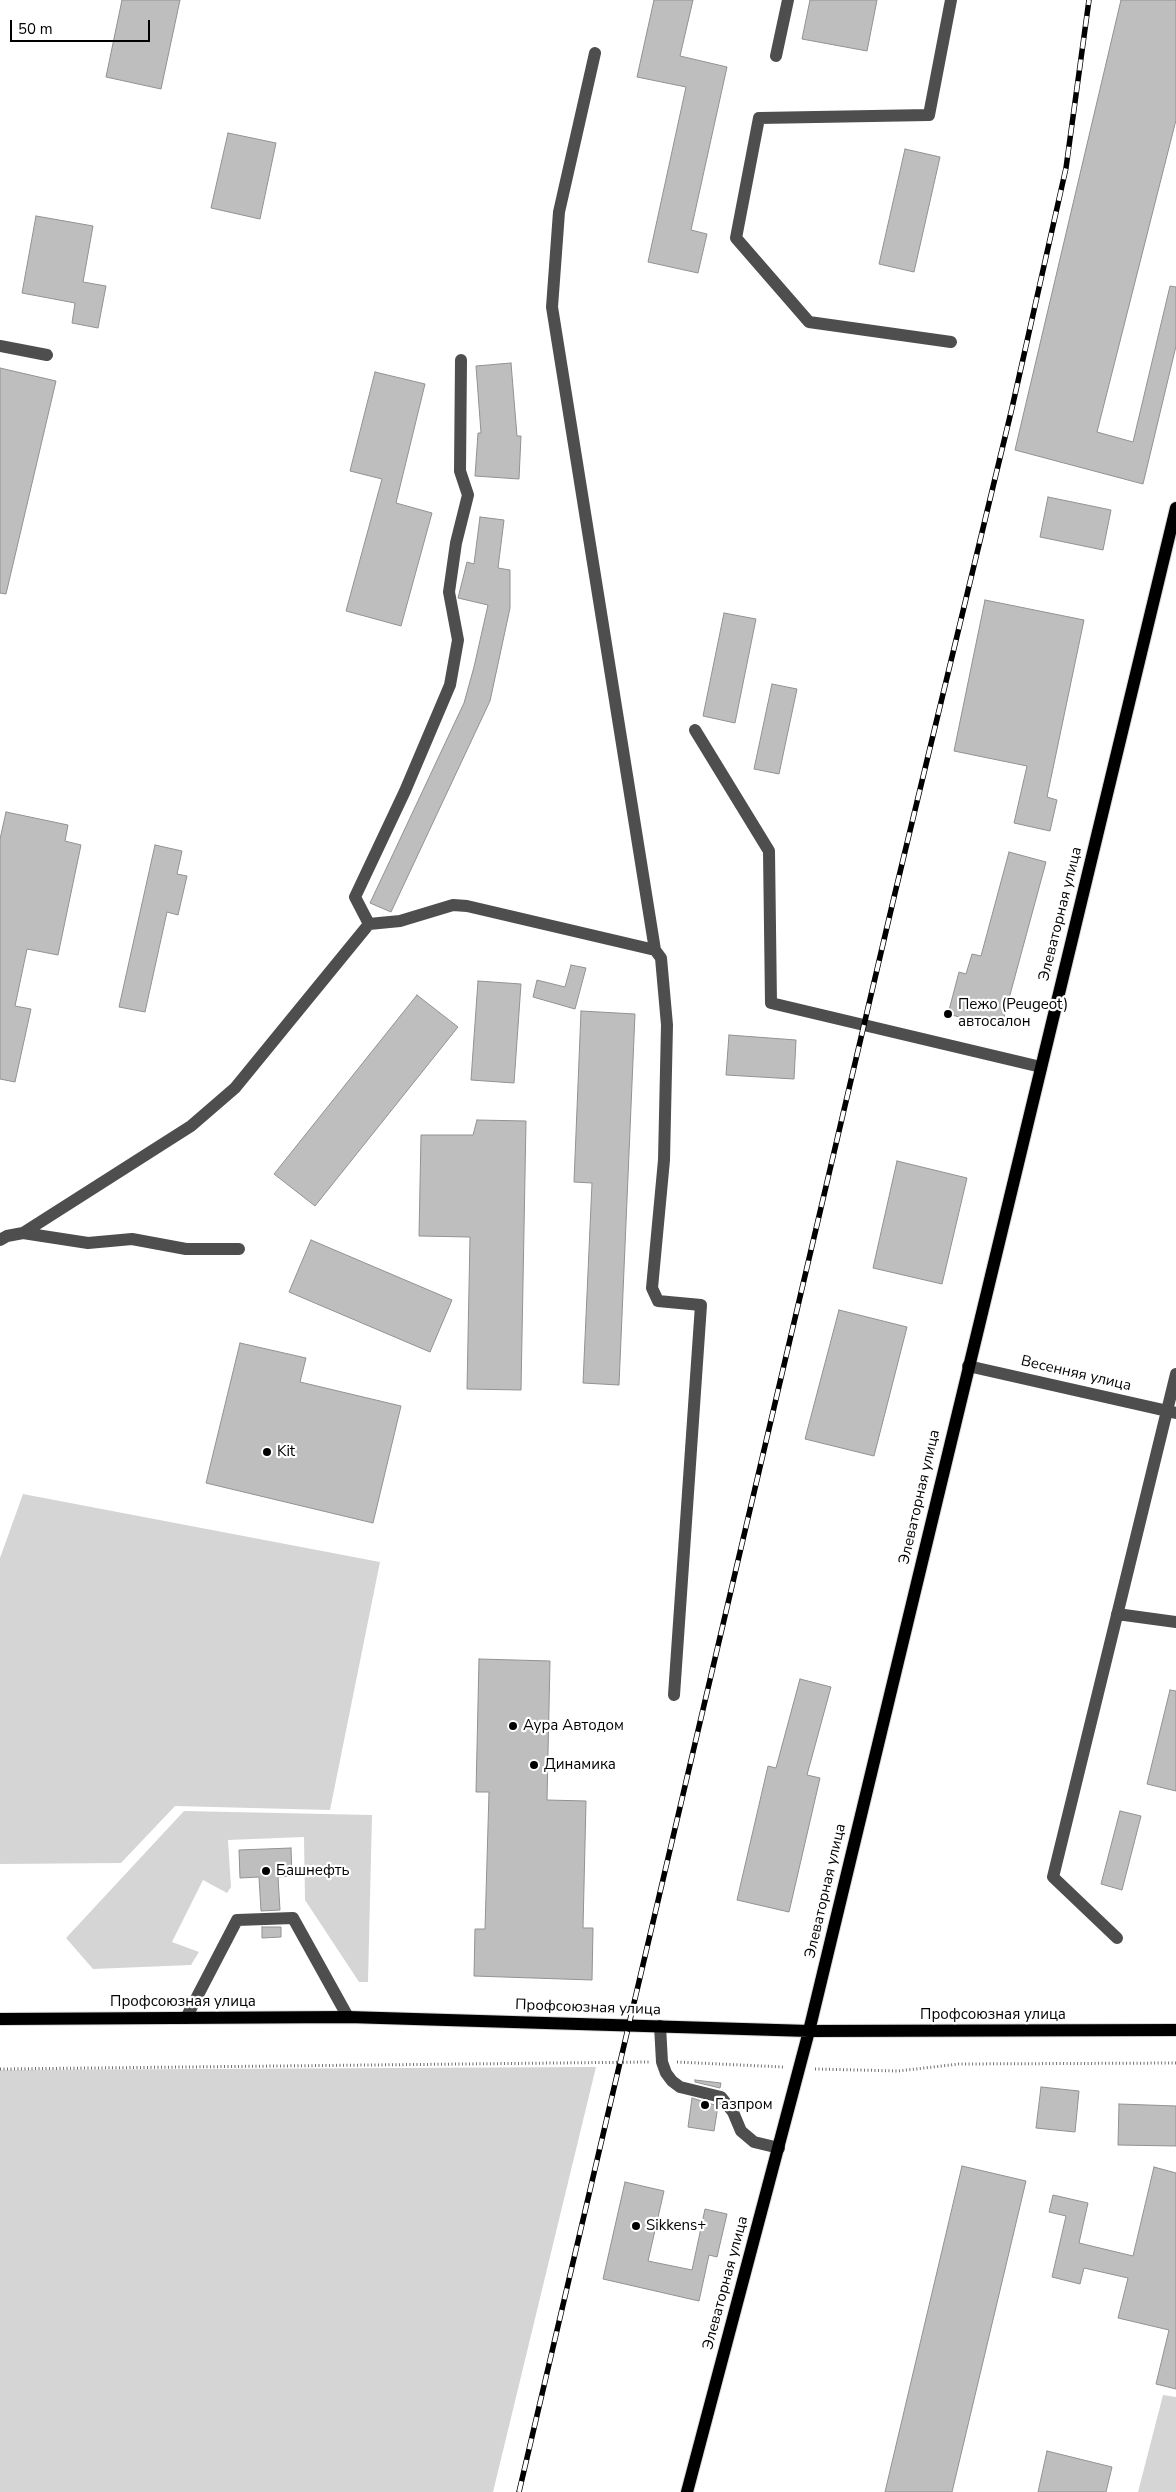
<!DOCTYPE html>
<html>
<head>
<meta charset="utf-8">
<style>
	body { margin:0 }
	#map { position:relative; width:1176px; height:2492px; overflow:hidden; background:#fff; font-family:"Nunito Sans",sans-serif }
	canvas { display:block }
	.scale { position:absolute; left:10px; top:20px; width:140px; height:22px; box-sizing:border-box; border:2px solid #000; border-top:0; padding-left:6px; font-size:15px; line-height:18px; white-space:nowrap; color:#000; -webkit-text-stroke:4px #fff; paint-order:stroke }
</style>
</head>
<body>
<div id="map">
<canvas width="1176" height="2492"></canvas>
<div class="scale">50 m</div>
</div>
<script>
const ctx = document.querySelector('canvas').getContext('2d');
ctx.lineJoin = 'round';
function paint(path, color) { ctx.fillStyle = color; ctx.fill(path, 'evenodd'); }
const poly = rows => new Path2D(rows.map(r => 'M' + r).join(''));
function strokePath(path, color, width, dash) { ctx.strokeStyle = color; ctx.lineWidth = width; ctx.lineCap = dash ? 'butt' : 'round'; ctx.setLineDash(dash || []); ctx.stroke(path); }
function drawText(font, color, halo, rows, align = 'center') {
  ctx.font = font + ' "Nunito Sans",sans-serif'; ctx.lineWidth = 4.5; ctx.setLineDash([]); ctx.textBaseline = 'middle'; ctx.strokeStyle = halo; ctx.fillStyle = color; for (const [text, x, y, turn = 0] of rows) {
    ctx.save(); ctx.translate(x, y); ctx.rotate((+turn || 0) * Math.PI / 180); ctx.textAlign = isNaN(turn) ? turn : align; if (halo) ctx.strokeText(text, 0, 0); ctx.fillText(text, 0, 0); ctx.restore();
  }
}
paint(poly([
	[23,1494,380,1562,330,1810,175,1806,121,1863,0,1864,0,1558],
	[184,1811,372,1815,368,1982,359,1982,305,1900,304,1837,228,1840,231,1887,227,1893,203,1880,172,1942,199,1952,191,1965,93,1969,66,1938],
	[596,2067,493,2492,0,2492,0,2070],
	[1163,2395,1176,2397,1176,2492,1138,2492]
]), '#d5d5d5');
const building = poly([
	[122,0,180,0,161,89,106,77,122,0],
	[654,0,693,0,680,56,727,67,691,230,707,234,698,273,648,262,686,87,637,77,654,0],
	[810,0,877,0,867,51,802,39,810,0],
	[1121,0,1176,0,1176,120,1097,432,1133,442,1170,286,1176,287,1176,346,1143,484,1015,450,1121,0],
	[228,133,276,143,260,219,211,208,228,133],
	[905,149,940,157,914,272,879,264,905,149],
	[36,216,93,226,83,282,106,286,98,328,72,323,75,303,22,293,36,216],
	[511,363,517,436,521,436,519,479,475,476,478,433,481,433,476,366,511,363],
	[0,368,56,381,6,594,0,593,0,368],
	[375,372,425,384,396,503,432,513,401,626,346,611,382,479,350,471,375,372],
	[1048,497,1111,510,1103,550,1040,537,1048,497],
	[480,517,504,520,498,568,510,570,510,608,490,701,391,912,370,903,464,703,474,667,488,605,458,598,467,562,474,564,480,517],
	[985,600,1084,620,1047,797,1057,800,1050,831,1014,823,1027,766,954,751,985,600],
	[724,613,756,619,735,723,703,716,724,613],
	[772,684,797,689,779,774,754,769,772,684],
	[6,812,68,825,65,841,81,845,58,955,27,949,15,1006,31,1009,15,1082,0,1079,0,839,6,812],
	[155,845,182,851,177,874,187,876,178,915,167,912,145,1012,119,1007,155,845],
	[1009,852,1046,862,1001,1028,948,1014,959,972,966,974,972,954,981,956,1009,852],
	[571,965,586,968,575,1009,533,997,537,980,565,987,571,965],
	[478,981,521,984,514,1083,471,1080,478,981],
	[417,995,458,1027,315,1206,274,1174,417,995],
	[581,1011,635,1014,619,1385,583,1383,592,1183,574,1182,581,1011],
	[729,1035,796,1040,794,1079,726,1075,729,1035],
	[477,1120,526,1121,521,1390,467,1389,470,1237,419,1236,421,1135,473,1135,477,1120],
	[897,1161,967,1178,942,1284,873,1268,897,1161],
	[311,1240,452,1300,430,1352,289,1292,311,1240],
	[839,1310,907,1327,874,1456,805,1439,839,1310],
	[240,1343,306,1358,300,1382,401,1406,373,1523,206,1483,240,1343],
	[479,1659,550,1661,547,1800,586,1801,583,1928,593,1928,592,1980,474,1976,475,1929,485,1929,489,1792,476,1792,479,1659],
	[800,1679,831,1687,807,1775,820,1778,789,1912,737,1900,768,1766,776,1768,800,1679],
	[1170,1690,1176,1691,1176,1791,1147,1784,1170,1690],
	[1120,1811,1141,1816,1122,1890,1101,1884,1120,1811],
	[291,1848,292,1876,278,1877,280,1910,261,1911,259,1877,240,1878,239,1850,291,1848],
	[262,1927,281,1927,281,1937,262,1938,262,1927],
	[695,2080,721,2083,720,2088,695,2082,695,2080],
	[1041,2087,1079,2091,1075,2132,1036,2128,1041,2087],
	[692,2098,718,2106,714,2131,688,2127,692,2098],
	[1119,2104,1176,2106,1176,2146,1118,2145,1119,2104],
	[962,2166,1026,2181,952,2492,885,2492,962,2166],
	[1154,2167,1176,2173,1176,2389,1156,2384,1169,2330,1118,2318,1128,2278,1084,2268,1080,2284,1052,2277,1066,2216,1049,2212,1053,2195,1088,2203,1079,2243,1133,2256,1154,2167],
	[625,2182,664,2191,648,2261,692,2270,705,2209,727,2214,717,2257,709,2255,699,2301,603,2279,625,2182],
	[1047,2451,1112,2467,1106,2492,1038,2492,1047,2451]
]);
paint(building, '#bebebe');
strokePath(building, '#929292', 1);
const major = poly([
	[0,2019,348,2017,809,2031,1176,2030],
	[687,2492,809,2031,1176,508]
]);
strokePath(major, '#dbdbdb', 14);
strokePath(poly([
	[677,2062,783,2067],
	[0,2069,649,2062],
	[815,2069,898,2071,959,2064,1176,2063]
]), '#707070', 3, [1, 2.5]);
strokePath(poly([
	[595,53,559,212,552,307,655,950],
	[776,56,788,0],
	[951,342,809,322,736,238,759,118,929,115,951,0],
	[0,346,47,355],
	[695,730,769,851,771,1003,1041,1067],
	[369,924,355,897,405,791,450,685,458,640,449,592,456,543,468,495,460,471,461,360],
	[23,1233,191,1126,235,1088,369,924,400,921,453,905,467,906,655,950,661,958,667,1025,664,1160,652,1288,658,1301,701,1305,674,1695],
	[0,1240,7,1236,23,1233,88,1243,132,1239,186,1249,239,1249],
	[968,1366,1176,1413],
	[1117,1614,1176,1622],
	[1117,1938,1053,1877,1176,1374],
	[186,2018,237,1920,293,1918,348,2017],
	[660,2026,662,2062,666,2073,672,2081,680,2087,721,2097,733,2112,741,2131,754,2142,779,2148]
]), '#4e4e4e', 12);
strokePath(major, '#000', 12);
const rail = poly([
	[519,2492,895,893,1012,408,1066,168,1089,0]
]);
strokePath(rail, '#000', 5.5);
strokePath(rail, '#fff', 4, [11]);
for (const [x, y, r, color] of [
	[948,1014,5,"#000"],
	[267,1452,5,"#000"],
	[513,1726,5,"#000"],
	[534,1765,5,"#000"],
	[266,1871,5,"#000"],
	[705,2105,5,"#000"],
	[636,2226,5,"#000"]
]) { const dot = new Path2D(); dot.arc(x, y, r, 0, 2 * Math.PI); ctx.fillStyle = color; ctx.fill(dot); strokePath(dot, '#fff', 2); }
drawText('15px', '#000', '#fff', [
	["Элеваторная улица",1061,914,-76],
	["Весенняя улица",1076,1374,13],
	["Элеваторная улица",920,1497,-77],
	["Элеваторная улица",826,1891,-77],
	["Профсоюзная улица",183,2002],
	["Профсоюзная улица",588,2008,2],
	["Профсоюзная улица",993,2015],
	["Элеваторная улица",726,2283,-75]
]);
drawText('15px', '#000', '#fff', [
	["Пежо (Peugeot)",958,1005],
	["автосалон",958,1022],
	["Kit",277,1452],
	["Аура Автодом",523,1726],
	["Динамика",544,1765],
	["Башнефть",276,1871],
	["Газпром",715,2105],
	["Sikkens+",646,2226]
], 'left');
</script>
</body>
</html>
